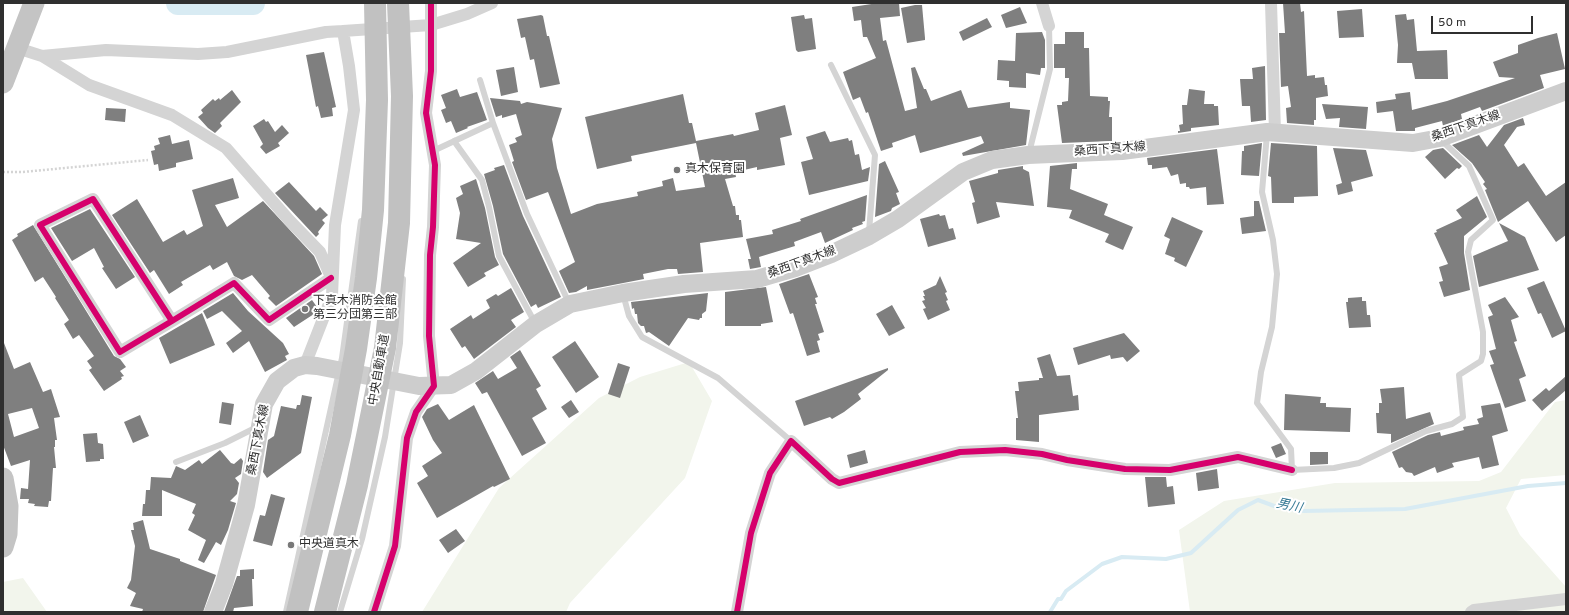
<!DOCTYPE html>
<html>
<head>
<meta charset="utf-8">
<style>
	body { margin:0 }
	#map { position:relative; width:1569px; height:615px; overflow:hidden; background:#fff; font-family:Overpass,sans-serif }
	canvas { display:block }
	.frame { position:absolute; inset:0; border:4px solid #2f2f2f; pointer-events:none }
	.scale { position:absolute; left:1431px; top:16px; width:102px; height:18px; box-sizing:border-box; border:2px solid #2f2f2f; border-top:0; padding-left:5px; font-size:12px; line-height:14px; white-space:nowrap; color:#2f2f2f; -webkit-text-stroke:3px #fff; paint-order:stroke }
</style>
</head>
<body>
<div id="map">
<canvas width="1569" height="615"></canvas>
<div class="frame"></div>
<div class="scale">50 m</div>
</div>
<script>
const ctx = document.querySelector('canvas').getContext('2d');
ctx.lineJoin = 'round';
function paint(path, color) { ctx.fillStyle = color; ctx.fill(path, 'evenodd'); }
const poly = rows => new Path2D(rows.map(r => 'M' + r).join(''));
function strokePath(path, color, width, dash) { ctx.strokeStyle = color; ctx.lineWidth = width; ctx.lineCap = dash ? 'butt' : 'round'; ctx.setLineDash(dash || []); ctx.stroke(path); }
function drawText(font, color, halo, rows, align = 'center') {
  ctx.font = font + ' Overpass,"Noto Sans JP",sans-serif'; ctx.lineWidth = 4; ctx.setLineDash([]); ctx.textBaseline = 'middle'; ctx.strokeStyle = halo; ctx.fillStyle = color; for (const [text, x, y, turn = 0] of rows) {
    ctx.save(); ctx.translate(x, y); ctx.rotate((+turn || 0) * Math.PI / 180); ctx.textAlign = isNaN(turn) ? turn : align; if (halo) ctx.strokeText(text, 0, 0); ctx.fillText(text, 0, 0); ctx.restore();
  }
}
paint(poly([
	[689,362,712,401,685,478,570,603,566,612,422,612,499,488,599,398,640,377],
	[1566,400,1566,475,1521,479,1506,508,1520,535,1566,587,1566,612,1190,612,1179,530,1224,501,1335,483,1479,481,1501,472,1555,402],
	[23,578,47,612,3,612,3,582]
]), '#f2f5ec');
strokePath(poly([
	[1050,612,1058,599,1061,599,1066,591,1102,564,1122,557,1166,559,1191,553,1238,510,1258,500,1277,507,1304,511,1405,509,1528,486,1566,483]
]), '#d8ebf3', 4);
strokePath(poly([
	[178,3,253,3]
]), '#d8ebf3', 24);
paint(poly([
	[878,3,899,3,900,16,880,18,883,41,886,40,905,111,917,108,911,68,915,67,924,89,926,89,931,101,961,90,968,108,1010,102,1010,108,1030,110,1026,145,963,156,962,153,984,143,981,136,920,153,915,135,892,143,893,147,881,151,868,112,866,113,860,97,853,100,843,72,876,58,867,37,863,37,861,20,854,21,852,7],
	[1283,3,1300,3,1301,12,1304,11,1307,76,1315,75,1315,78,1324,77,1325,85,1327,85,1328,96,1316,98,1316,120,1314,120,1314,125,1287,123,1286,108,1291,107,1288,86,1281,87,1279,33,1285,33],
	[915,5,922,5,925,38,925,40,907,43,901,8],
	[1020,7,1027,23,1006,28,1001,15],
	[1362,9,1364,37,1339,38,1337,11],
	[1406,14,1407,20,1414,19,1417,51,1447,50,1448,79,1415,79,1412,63,1397,63,1398,45,1395,15],
	[541,15,543,16,547,36,549,36,560,84,540,88,534,59,530,60,525,37,521,38,517,19],
	[804,15,805,19,812,18,816,49,798,52,796,50,791,17],
	[987,18,992,27,963,41,959,32],
	[1042,32,1045,40,1045,68,1041,68,1040,75,1026,73,1026,88,1009,87,1009,81,997,80,998,60,1015,61,1016,33],
	[1065,32,1084,32,1084,48,1089,48,1090,96,1108,97,1108,101,1110,101,1109,117,1112,117,1112,141,1062,143,1057,105,1062,105,1062,102,1068,101,1069,78,1065,78,1065,68,1054,68,1054,44,1065,44],
	[1557,33,1565,69,1540,75,1544,88,1482,111,1480,107,1461,114,1462,119,1443,126,1442,121,1415,128,1415,131,1396,131,1393,111,1377,113,1376,102,1396,99,1395,94,1410,92,1412,110,1447,101,1515,78,1499,77,1493,62,1518,53,1518,45,1538,38],
	[324,52,336,107,332,108,333,116,321,118,318,106,316,107,306,55],
	[1265,66,1266,120,1251,122,1250,106,1242,106,1240,79,1253,79,1252,68],
	[514,67,518,92,501,96,496,70],
	[457,89,460,97,477,92,487,120,467,127,468,128,456,133,451,121,446,123,441,110,446,108,441,95],
	[1189,89,1205,91,1204,104,1214,104,1214,106,1218,106,1219,125,1191,128,1191,131,1178,133,1178,131,1180,131,1179,125,1183,124,1182,105,1187,105],
	[232,90,241,102,220,123,222,126,215,133,208,128,198,117,203,113,201,110,213,99,215,101,219,98,220,100],
	[683,94,689,123,692,123,696,141,733,134,734,136,759,130,755,113,785,105,792,135,780,138,785,165,757,170,757,167,735,172,736,177,725,179,733,206,735,206,736,215,739,215,739,220,741,220,743,237,700,243,703,272,678,274,677,269,668,269,643,274,644,279,587,290,587,286,576,292,569,293,559,271,575,262,548,192,526,200,512,162,514,161,509,145,517,142,515,138,522,135,516,114,502,118,502,115,496,117,490,98,520,101,521,104,527,102,562,108,552,139,557,168,571,214,597,204,638,196,637,192,663,186,662,181,673,178,676,191,705,187,696,143,631,156,632,161,597,169,585,117],
	[1322,104,1368,107,1366,129,1339,127,1340,118,1326,119],
	[106,108,126,109,125,122,105,120],
	[1523,118,1525,125,1517,127,1504,145,1518,167,1524,163,1546,196,1566,182,1566,235,1556,242,1528,201,1498,222,1485,190,1487,189,1483,184,1485,182,1472,163,1452,145,1479,135,1487,147,1504,125],
	[264,119,266,122,268,121,275,132,282,125,289,133,278,143,280,146,266,154,260,147,263,144,253,126],
	[825,131,830,142,848,138,849,141,852,140,855,155,859,154,862,170,870,167,868,181,809,195,801,162,813,159,806,137],
	[170,135,172,144,189,140,193,159,176,163,176,167,159,171,158,164,154,165,151,151,155,150,154,146,160,144,158,138],
	[1262,143,1259,176,1241,175,1242,151,1244,151,1244,146],
	[1271,143,1317,146,1318,196,1294,197,1294,203,1272,203,1271,177,1268,176],
	[1333,148,1366,150,1373,176,1351,182,1353,191,1338,195,1336,185,1342,183],
	[1443,148,1462,166,1459,169,1457,168,1445,179,1425,157,1433,150],
	[1217,149,1224,204,1207,205,1206,187,1190,189,1189,187,1186,187,1186,183,1180,184,1178,174,1171,176,1167,167,1152,169,1152,165,1148,165,1147,158],
	[885,161,899,192,896,193,900,204,892,208,891,211,875,217,879,164],
	[1077,163,1077,169,1072,169,1070,189,1108,204,1104,215,1133,227,1123,250,1105,242,1109,234,1069,218,1072,210,1047,207,1050,166],
	[504,165,523,216,561,297,538,308,536,304,531,307,503,254,493,206,484,174,495,170,494,168],
	[1023,166,1023,169,1029,172,1034,206,996,202,1000,217,977,224,972,203,975,202,969,181,998,173,998,170],
	[233,178,239,198,215,205,227,227,263,201,314,256,322,274,276,306,268,298,270,296,252,275,242,280,234,276,227,262,213,270,210,265,181,282,183,285,169,294,154,270,150,273,112,215,137,199,163,242,184,230,187,235,203,226,192,190],
	[476,179,485,208,495,257,499,265,484,273,486,276,468,287,453,263,481,243,456,239,460,213,456,198,463,194,460,186],
	[289,182,316,211,320,207,328,215,322,220,325,223,318,232,319,234,316,237,275,193],
	[867,195,865,221,862,222,863,224,852,228,853,230,825,243,821,232,794,242,795,246,759,257,761,267,750,269,748,259,751,259,746,239,773,234,772,230,801,221,800,219],
	[1477,196,1487,217,1464,236,1464,253,1470,290,1444,297,1439,282,1443,281,1439,267,1448,264,1434,233,1437,232,1436,230,1462,218,1456,210],
	[1254,201,1259,201,1266,231,1242,234,1240,218,1254,216],
	[90,209,135,277,116,289,102,268,104,267,94,248,72,261,51,228],
	[939,214,940,216,945,215,949,229,953,228,956,239,928,247,920,219],
	[1172,217,1203,231,1186,267,1174,261,1175,258,1165,254,1170,239,1164,236],
	[1499,223,1525,237,1539,270,1479,287,1473,256,1508,241],
	[33,225,114,356,120,359,126,367,120,371,124,376,121,377,122,379,104,391,89,370,92,368,87,361,94,356,79,335,73,339,64,324,69,320,55,298,56,297,43,277,35,282,12,240,18,236,17,234],
	[809,274,818,297,815,298,817,304,815,304,824,332,818,334,820,340,817,341,820,352,807,356,793,313,790,314,779,284],
	[940,276,947,292,945,293,948,300,946,301,950,310,928,320,923,309,926,308,922,301,925,300,923,296,925,296,923,291,936,285],
	[1544,281,1566,331,1552,338,1541,313,1538,314,1527,288],
	[766,287,773,322,761,324,761,326,725,326,725,292],
	[511,288,524,312,511,320,516,327,474,359,465,346,462,348,450,329,471,315,473,319,490,308,486,300,496,294,498,296],
	[233,293,248,311,283,343,289,354,285,356,287,360,265,372,249,341,233,353,226,343,242,331,222,311,207,319,203,311],
	[708,293,706,311,702,314,702,318,700,318,699,320,688,318,669,346,649,332,646,333,644,326,641,326,638,323,637,314,635,314,634,308,632,309,631,302],
	[1362,297,1362,301,1366,301,1367,315,1370,315,1371,327,1349,328,1346,302,1348,302,1348,298],
	[1505,297,1519,317,1511,320,1517,341,1514,342,1526,376,1519,379,1526,401,1505,408,1490,365,1494,364,1489,351,1496,349,1488,317,1493,315,1488,305],
	[312,300,317,307,312,311,314,314,294,327,286,318],
	[892,305,905,328,889,336,876,314],
	[202,313,215,345,170,364,159,338],
	[1124,333,1140,351,1127,362,1123,357,1111,359,1110,355,1078,365,1073,348],
	[575,341,599,377,576,393,552,357],
	[4,343,14,369,30,362,43,392,51,389,60,417,54,418,57,440,55,440,55,447,54,447,56,468,53,468,51,501,49,501,48,507,34,506,35,504,28,503,29,499,20,499,21,488,28,489,30,460,11,466,3,445],
	[32,408,39,428,14,437,8,414],
	[520,350,541,386,536,389,547,409,532,418,546,443,522,456,487,392,482,394,475,383,493,371,498,379,517,368,510,357],
	[1050,354,1057,376,1070,375,1073,396,1078,395,1079,410,1039,415,1039,442,1016,440,1016,418,1018,418,1015,391,1019,391,1018,382,1039,380,1039,378,1043,378,1037,358],
	[618,363,630,367,620,398,608,394],
	[888,368,888,370,858,394,861,399,844,412,832,419,830,417,804,426,795,401],
	[1566,376,1566,390,1542,411,1532,400,1546,388,1549,391],
	[1404,387,1406,419,1430,412,1434,424,1391,443,1391,434,1377,433,1376,413,1379,413,1379,403,1382,403,1380,389],
	[1285,394,1321,397,1320,403,1326,403,1326,407,1351,408,1350,432,1284,430],
	[302,395,312,397,301,453,267,478,263,472,268,440,274,436,281,406,296,409,297,405,300,405],
	[571,400,579,412,569,418,561,407],
	[222,402,234,404,231,425,219,423],
	[1500,403,1508,431,1492,436,1499,465,1482,469,1479,457,1452,463,1454,467,1437,473,1435,467,1414,476,1412,473,1406,472,1402,467,1399,468,1392,452,1428,435,1440,432,1441,436,1464,430,1463,427,1479,424,1477,419,1483,417,1481,406],
	[438,404,449,420,474,405,510,479,494,487,493,486,437,518,417,483,428,476,422,466,442,453,433,440,422,417,427,409],
	[140,415,149,436,133,443,124,422],
	[97,433,98,443,103,444,104,459,100,459,100,461,86,462,83,434],
	[1281,443,1286,454,1276,458,1271,447],
	[220,450,231,463,234,464,241,458,243,461,241,474,235,478,239,483,237,494,230,501,236,503,228,530,221,545,216,542,204,563,198,560,206,540,188,530,195,515,192,513,196,504,162,490,162,516,142,516,143,504,145,504,146,490,150,490,151,477,171,478,176,466,185,470,199,460,202,464],
	[865,450,868,463,850,468,847,455],
	[1310,452,1328,452,1328,464,1310,465],
	[1217,469,1219,488,1198,491,1196,473],
	[1145,477,1166,477,1167,487,1173,486,1175,504,1148,507],
	[271,494,285,498,272,546,253,541,260,515,265,516],
	[143,520,150,549,180,559,180,561,216,575,203,612,142,612,143,609,130,606,136,593,127,588,131,580,135,546,131,530,134,530,133,523],
	[456,529,465,541,448,553,439,540],
	[254,569,254,579,252,579,253,606,234,608,233,612,224,612,237,576,240,576,240,570]
]), '#7f7f7f');
strokePath(poly([
	[3,172,23,172,148,160]
]), '#d4d4d4', 2.5, [2, 2]);
strokePath(poly([
	[831,65,875,155,869,232],
	[480,80,493,123,527,214,569,303],
	[1267,134,1262,192,1273,240,1277,274,1272,327,1261,372,1257,403,1291,449,1292,470,1334,468,1359,463,1426,431,1452,424,1463,417,1459,375,1481,361,1483,354,1483,332,1468,252,1471,240,1493,220,1469,166,1442,141],
	[454,141,482,180,489,207,499,256,535,323],
	[433,151,493,123],
	[1029,153,1050,69,1049,26],
	[623,294,629,316,642,337,718,378,791,441],
	[176,462,225,443,257,427],
	[286,612,342,358,361,221],
	[340,612,362,539,385,437,400,343,403,279]
]), '#d4d4d4', 6);
strokePath(poly([
	[1042,3,1049,26],
	[1271,3,1275,132],
	[17,48,42,56,89,85,172,115,226,148,289,220,320,252,331,277],
	[42,56,106,50,198,54,227,52,326,32,343,31],
	[172,321,93,199,40,225,120,352,172,321,234,283,269,320,331,278],
	[305,365,332,296,335,225,354,110,349,66,343,31,431,25,467,14,492,3],
	[374,612,395,546,407,438,416,412,434,386,429,336,430,255,433,227,435,165,426,113,431,71,431,3],
	[737,612,751,533,770,473,791,441,832,479,839,483,960,452,1005,450,1042,454,1067,460,1125,469,1170,470,1238,457,1292,470],
	[1471,612,1474,610,1566,599]
]), '#d4d4d4', 12);
strokePath(poly([
	[213,612,224,584,246,505,264,404,277,381,294,368,305,365,317,366,419,386,451,385,476,371,536,324,570,304,623,293,684,284,757,279,795,268,831,254,869,236,898,219,963,172,992,160,1028,155,1122,151,1267,132,1413,143,1440,138,1566,91]
]), '#cdcdcd', 18);
strokePath(poly([
	[3,83,34,3],
	[3,478,8,506,7,534,3,547]
]), '#c4c4c4', 21);
strokePath(poly([
	[297,612,340,435,356,349,366,278,373,210,377,100,375,3],
	[325,612,357,485,385,348,399,223,402,96,398,3]
]), '#c1c1c1', 22);
strokePath(poly([
	[172,321,93,199,40,225,120,352,172,321,234,283,269,320,331,278],
	[374,612,395,546,407,438,416,412,434,386,429,336,430,255,433,227,435,165,426,113,431,71,431,3],
	[737,612,751,533,770,473,791,441,832,479,839,483,960,452,1005,450,1042,454,1067,460,1125,469,1170,470,1238,457,1292,470]
]), '#d6006c', 6);
for (const [x, y, r, color] of [
	[677,170,4,"#787878"],
	[305,309,4,"#787878"],
	[291,545,4,"#787878"]
]) { const dot = new Path2D(); dot.arc(x, y, r, 0, 2 * Math.PI); ctx.fillStyle = color; ctx.fill(dot); strokePath(dot, '#fff', 1.5); }
drawText('12px', '#2f2f2f', '#fff', [
	["桑西下真木線",1466,127,-19],
	["桑西下真木線",1110,150,-4],
	["桑西下真木線",802,263,-20],
	["中央自動車道",380,370,-80],
	["桑西下真木線",259,440,-79]
]);
drawText('12px', '#2f2f2f', '#fff', [
	["真木保育園",685,170],
	["下真木消防会館",313,302],
	["第三分団第三部",313,316],
	["中央道真木",299,545]
], 'left');
drawText('italic 13px', '#387b96', '#fff', [
	["男川",1289,507,12]
]);
</script>
</body>
</html>
